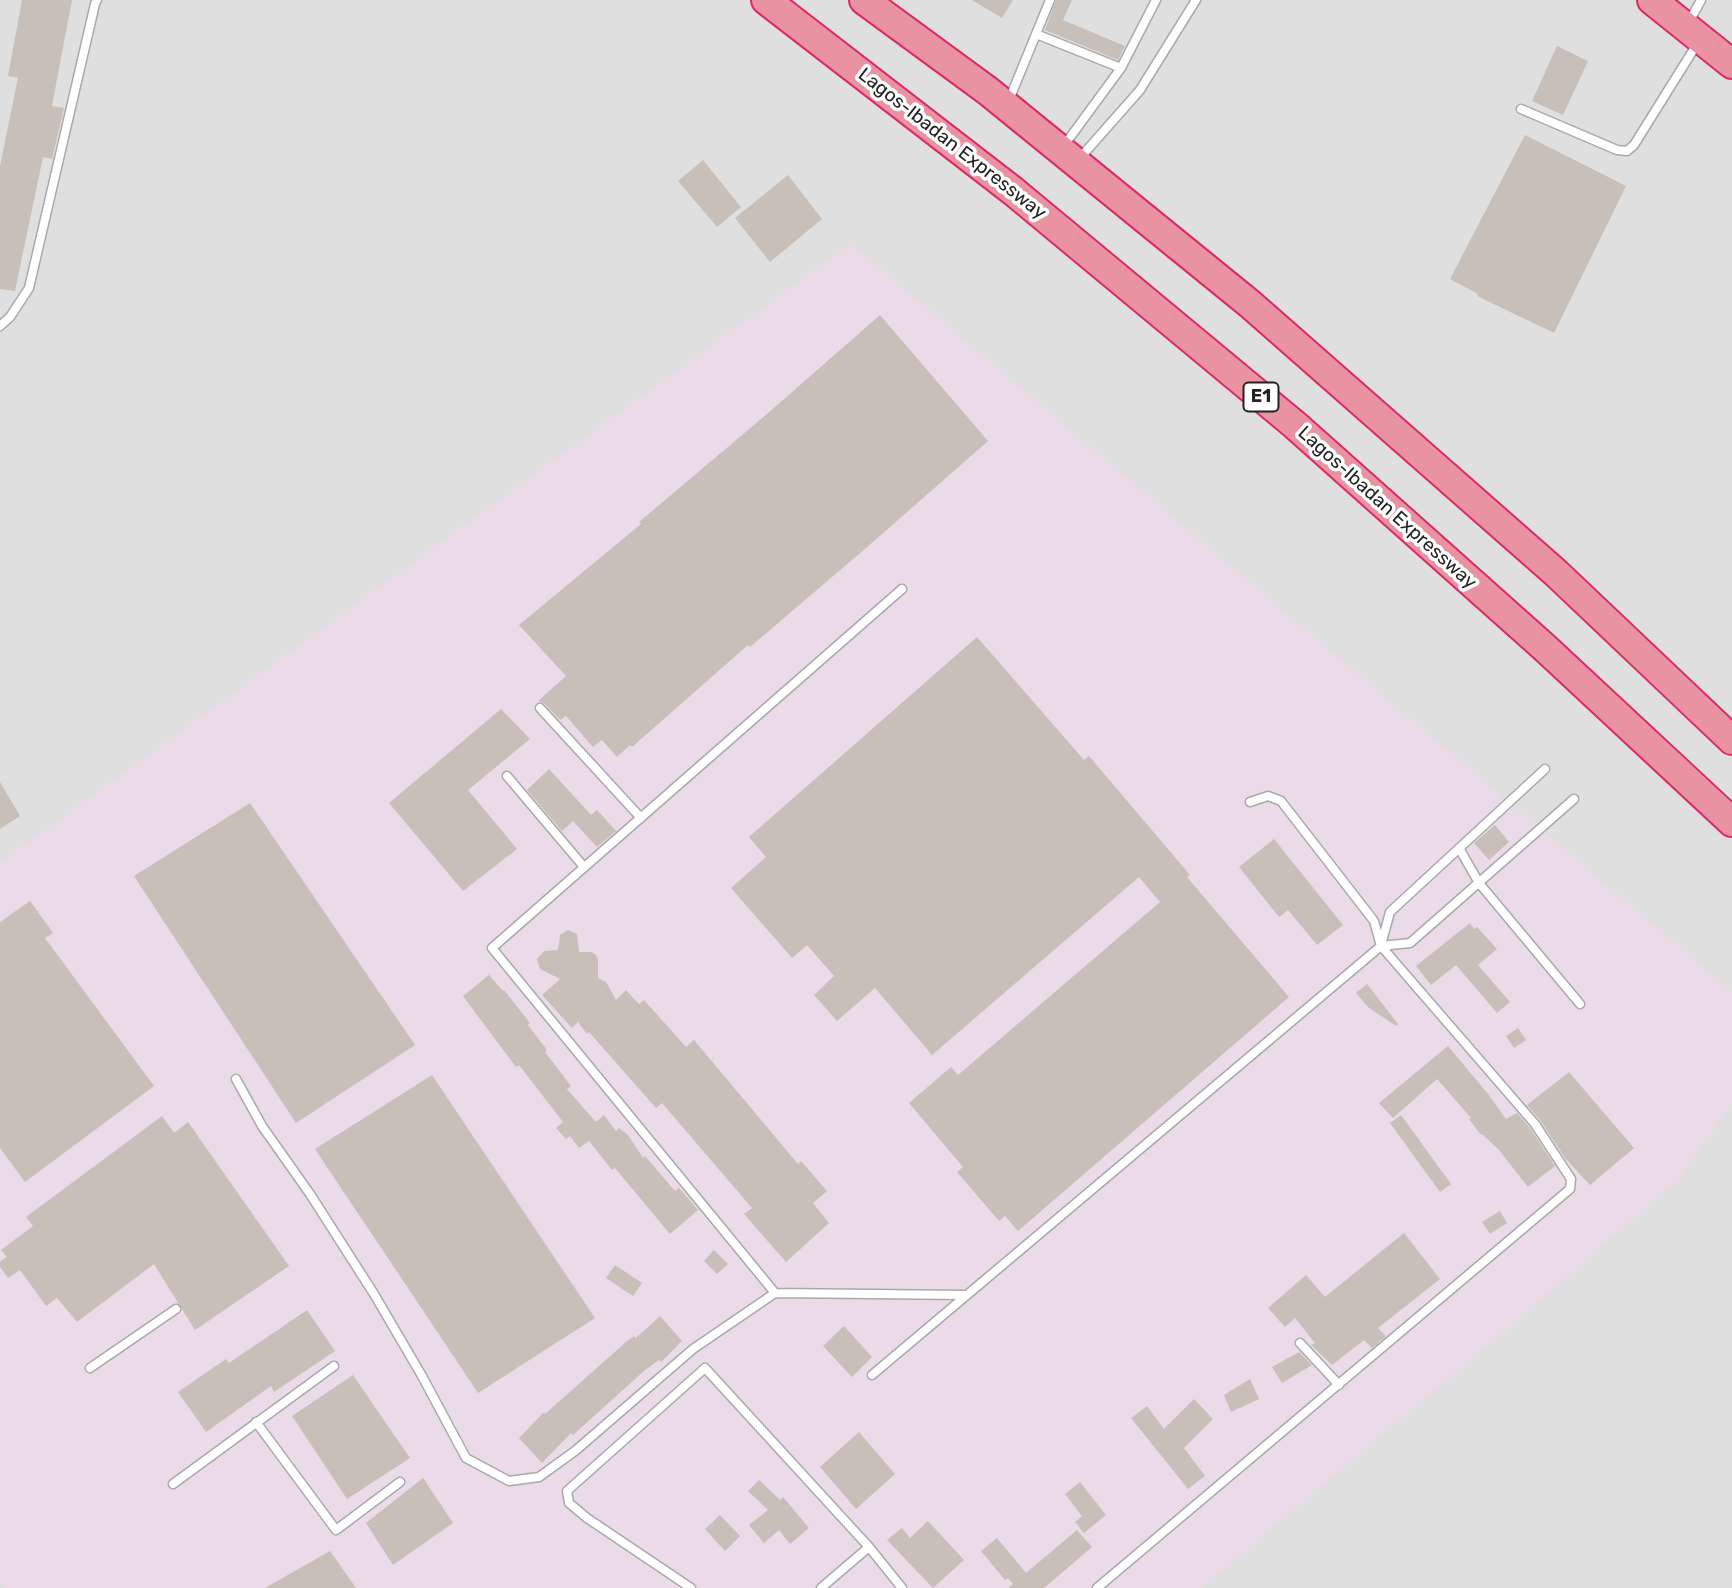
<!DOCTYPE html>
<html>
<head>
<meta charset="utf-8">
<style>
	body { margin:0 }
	canvas { display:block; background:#f2efe9 }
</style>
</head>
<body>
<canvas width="1732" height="1588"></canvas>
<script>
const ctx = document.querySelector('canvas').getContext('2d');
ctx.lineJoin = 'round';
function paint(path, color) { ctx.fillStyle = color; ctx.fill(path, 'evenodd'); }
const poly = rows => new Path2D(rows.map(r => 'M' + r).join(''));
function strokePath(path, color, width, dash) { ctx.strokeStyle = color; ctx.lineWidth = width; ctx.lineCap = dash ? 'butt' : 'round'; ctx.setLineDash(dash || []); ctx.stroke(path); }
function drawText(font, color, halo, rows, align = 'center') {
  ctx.font = font + ' Rubik,sans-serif'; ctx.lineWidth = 7; ctx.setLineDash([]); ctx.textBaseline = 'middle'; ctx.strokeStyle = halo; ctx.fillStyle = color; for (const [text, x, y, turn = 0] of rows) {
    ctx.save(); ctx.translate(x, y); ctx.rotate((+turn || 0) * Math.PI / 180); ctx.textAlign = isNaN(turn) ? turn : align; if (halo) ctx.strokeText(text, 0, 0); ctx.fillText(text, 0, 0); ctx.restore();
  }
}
paint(poly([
	[0,0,1732,0,1732,1588,0,1588]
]), '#e0dfdf');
paint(poly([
	[851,244,1732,992,1732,1103,1678,1179,1504,1331,1201,1588,4,1588,0,1583,0,863]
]), '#ebdbe8');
paint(poly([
	[22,0,72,0,52,106,64,108,52,159,43,157,15,291,0,289,0,166,18,78,8,76],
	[972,0,1013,0,1002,18],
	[1056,0,1072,0,1063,20,1125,46,1118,60,1045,30],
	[1557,46,1588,61,1563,115,1532,101],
	[1525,135,1626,186,1554,333,1477,296,1478,294,1450,279],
	[703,160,741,207,717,227,678,181],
	[788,175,822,219,770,262,735,218],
	[880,315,988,441,866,548,750,647,748,645,632,747,630,745,617,757,602,740,593,747,566,716,560,720,545,704,538,701,566,676,519,625,641,524,639,522,767,414],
	[977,637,1084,760,1089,756,1190,875,1187,877,1289,997,1018,1231,1005,1216,999,1221,957,1172,963,1167,909,1103,951,1067,958,1075,1160,902,1139,877,932,1055,875,988,837,1021,814,995,834,976,807,945,792,958,731,888,766,857,749,837],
	[501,709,530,739,468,790,517,849,463,891,389,803],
	[549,769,591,815,597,810,616,831,597,847,573,821,562,831,527,790],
	[0,782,20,816,0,829],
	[250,803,415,1045,296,1123,134,876],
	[1495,825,1509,842,1489,860,1474,843],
	[1274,839,1343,925,1317,945,1288,910,1279,917,1239,867],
	[30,901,53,933,45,938,154,1086,25,1182,0,1148,0,922],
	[1470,923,1474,929,1477,927,1497,949,1478,965,1510,1002,1497,1013,1456,965,1431,985,1416,966],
	[568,930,577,934,579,952,591,952,596,955,598,960,598,978,606,982,616,1000,626,990,639,1004,644,1000,686,1047,694,1040,798,1164,801,1161,827,1191,813,1203,829,1223,786,1262,744,1214,752,1208,662,1103,656,1108,589,1032,587,1034,578,1022,572,1028,542,995,560,979,540,969,537,959,544,951,558,950,560,935],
	[489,975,503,991,504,990,530,1023,528,1025,547,1050,545,1052,571,1086,567,1089,596,1122,604,1115,616,1131,619,1128,628,1135,643,1158,645,1156,675,1191,679,1188,698,1210,670,1234,615,1168,612,1170,589,1141,579,1148,570,1136,566,1139,556,1128,563,1122,519,1065,516,1067,463,996],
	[1367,984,1398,1024,1396,1026,1368,1007,1356,993],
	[1518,1028,1526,1040,1514,1048,1506,1036],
	[1448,1046,1488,1094,1506,1119,1517,1113,1530,1128,1555,1166,1528,1187,1499,1150,1482,1134,1481,1135,1469,1119,1471,1118,1437,1079,1393,1118,1379,1103],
	[1569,1072,1634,1148,1590,1185,1565,1158,1540,1120,1527,1105],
	[432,1075,595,1318,478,1393,315,1149],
	[1401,1115,1451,1184,1440,1192,1390,1123],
	[162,1116,174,1133,188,1122,289,1266,195,1330,154,1264,77,1322,57,1298,46,1306,20,1270,8,1278,0,1267,0,1262,7,1257,1,1250,33,1226,26,1217],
	[1500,1211,1507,1223,1490,1234,1482,1222],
	[1404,1233,1440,1279,1378,1328,1386,1336,1372,1348,1364,1340,1332,1365,1311,1345,1315,1343,1295,1318,1285,1327,1268,1308,1306,1275,1325,1297],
	[714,1250,728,1264,717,1274,704,1261],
	[615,1265,642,1283,633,1296,606,1278],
	[307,1310,335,1351,274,1392,271,1386,206,1432,178,1392,226,1359,229,1363],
	[660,1316,682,1341,661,1362,659,1360,645,1370,573,1435,571,1433,542,1463,519,1438,544,1412,545,1414,626,1342,634,1336,636,1338],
	[844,1326,872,1357,852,1377,823,1346],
	[1299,1352,1312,1365,1282,1383,1272,1367],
	[353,1375,410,1458,347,1499,292,1416],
	[1250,1379,1259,1399,1231,1412,1224,1395],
	[1194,1399,1213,1419,1184,1448,1205,1476,1188,1489,1131,1418,1147,1406,1164,1429],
	[859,1432,895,1474,856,1509,820,1467],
	[423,1478,453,1523,393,1565,366,1523],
	[759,1480,780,1500,783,1497,809,1528,790,1544,779,1530,764,1543,749,1525,768,1510,748,1491],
	[1080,1482,1106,1515,1084,1533,1075,1522,1082,1516,1065,1494],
	[720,1515,740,1536,725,1551,705,1529],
	[928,1521,964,1560,933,1588,887,1540,902,1528,910,1538],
	[1077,1530,1092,1547,1044,1588,1008,1588,1013,1584,1008,1578,1005,1580,981,1551,997,1538,1026,1573],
	[330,1551,356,1588,265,1588]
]), '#c7bfb8');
const lane = poly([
	[1689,22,1701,0],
	[1036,34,1121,68],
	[1009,100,1050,0],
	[1521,109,1617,150,1627,151,1634,145,1697,44],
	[1063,147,1121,68,1156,0],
	[1080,158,1140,90,1196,0],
	[0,326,10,317,29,288,95,4,97,0],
	[902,589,492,948,775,1293,966,1295],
	[540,708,641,818],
	[507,776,584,867],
	[1459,848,1479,883,1580,1004],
	[1381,945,1390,912,1545,769],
	[236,1079,262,1126,310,1194,374,1294,422,1376,466,1458,509,1481,539,1477,575,1451,693,1349,775,1293],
	[1300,1343,1339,1385],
	[90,1368,176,1309],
	[872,1375,1381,946,1410,943,1574,799],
	[256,1422,336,1530,400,1482],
	[173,1484,334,1366],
	[691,1588,587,1518,569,1503,567,1491,705,1368,869,1547,902,1588],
	[821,1588,869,1547],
	[1097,1588,1570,1189,1571,1179,1535,1124,1381,946,1374,921,1281,801,1268,796,1250,802]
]);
const highway = poly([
	[766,0,1013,191,1295,425,1544,647,1732,822],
	[864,0,988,91,1250,304,1556,573,1732,740],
	[1652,0,1732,64]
]);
strokePath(lane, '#a9a9a9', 11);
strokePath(highway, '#dc2a67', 32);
strokePath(lane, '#fff', 8);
strokePath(highway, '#e892a2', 28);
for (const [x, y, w] of [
	[1261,397,35]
]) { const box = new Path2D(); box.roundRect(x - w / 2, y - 14.5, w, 29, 5); ctx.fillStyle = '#fff'; ctx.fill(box); strokePath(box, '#222', 2); }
drawText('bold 18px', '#222', null, [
	["E1",1261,397]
]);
drawText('19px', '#222', '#fff', [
	["Lagos-Ibadan Expressway",952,144,38],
	["Lagos-Ibadan Expressway",1387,508,42]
]);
</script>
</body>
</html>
